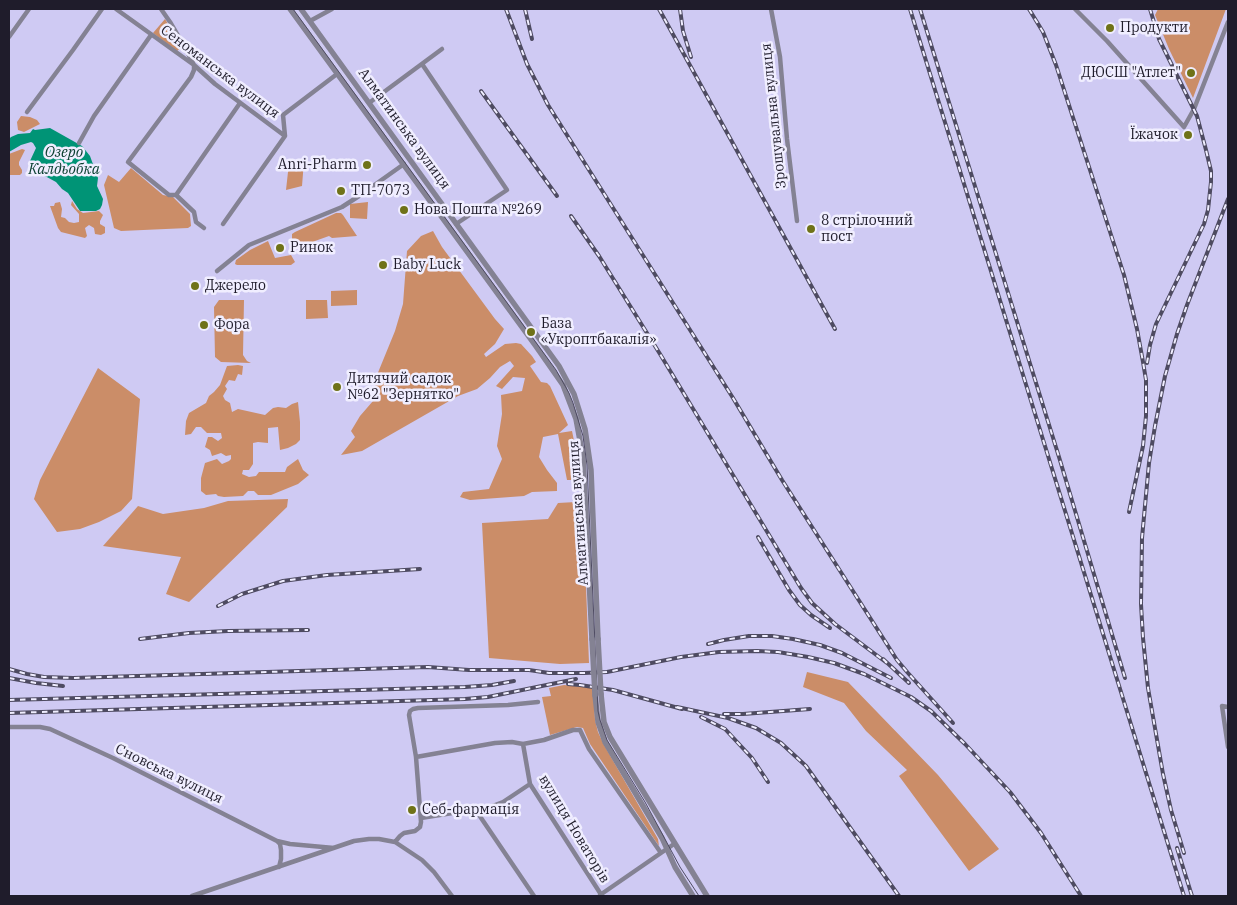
<!DOCTYPE html>
<html>
<head>
<meta charset="utf-8">
<style>
	body { margin:0 }
	#map { position:relative; width:1237px; height:905px; overflow:hidden; background:#cfcaf3; font-family:"IBM Plex Serif",serif }
	canvas { display:block }
	.frame { position:absolute; inset:0; border:10px solid #1f1c2b; pointer-events:none }
</style>
</head>
<body>
<div id="map">
<canvas width="1237" height="905"></canvas>
<div class="frame"></div>
</div>
<script>
const ctx = document.querySelector('canvas').getContext('2d');
ctx.lineJoin = 'round';
function paint(path, color) { ctx.fillStyle = color; ctx.fill(path, 'evenodd'); }
const poly = rows => new Path2D(rows.map(r => 'M' + r).join(''));
function strokePath(path, color, width, dash) { ctx.strokeStyle = color; ctx.lineWidth = width; ctx.lineCap = dash ? 'butt' : 'round'; ctx.setLineDash(dash || []); ctx.stroke(path); }
function drawText(font, color, halo, rows, align = 'center') {
  ctx.font = font + ' "IBM Plex Serif",serif'; ctx.lineWidth = 5; ctx.setLineDash([]); ctx.textBaseline = 'middle'; ctx.strokeStyle = halo; ctx.fillStyle = color; for (const [text, x, y, turn = 0] of rows) {
    ctx.save(); ctx.translate(x, y); ctx.rotate((+turn || 0) * Math.PI / 180); ctx.textAlign = isNaN(turn) ? turn : align; if (halo) ctx.strokeText(text, 0, 0); ctx.fillText(text, 0, 0); ctx.restore();
  }
}
paint(poly([
	[1158,9,1226,9,1193,98,1169,49,1155,15],
	[165,19,182,47,177,51,153,33],
	[21,116,30,117,37,120,40,124,24,132,18,130,17,122],
	[22,149,25,150,19,162,19,165,22,170,22,173,20,175,9,175,9,154],
	[304,161,302,186,286,190,289,163],
	[131,168,163,195,173,197,190,214,191,226,188,228,121,231,114,228,104,185,108,175,119,182],
	[72,201,77,209,83,213,99,211,103,215,100,221,100,224,105,227,105,233,101,235,95,234,94,228,89,225,85,228,87,236,85,238,61,232,58,228,50,206,54,206,55,203,60,202,62,209,61,217,65,218,69,222,74,223,79,222,79,214,71,205],
	[368,202,367,219,350,218,350,204],
	[336,213,341,213,343,215,357,236,332,238,329,236,315,241,310,244,302,246,294,245,292,240,292,234,295,232],
	[433,231,442,247,495,319,504,329,495,344,484,354,486,357,505,344,516,343,521,344,532,356,536,362,530,366,541,382,547,383,550,386,568,425,559,433,572,431,578,460,578,480,567,480,558,434,543,437,539,457,547,470,557,483,557,491,532,492,524,496,470,500,460,497,463,492,489,489,502,459,497,446,502,414,501,395,522,391,525,378,513,377,502,389,496,386,514,366,510,361,500,367,490,378,477,389,458,396,362,451,341,455,355,437,351,431,360,416,373,401,377,375,395,331,403,304,407,251,421,236],
	[268,241,275,258,291,255,295,262,291,265,237,265,235,264,236,260,250,250],
	[357,290,357,305,331,306,331,291],
	[219,300,244,300,243,355,247,361,251,363,221,362,215,357,214,307],
	[306,300,327,300,328,318,306,319],
	[238,365,243,366,242,375,238,374,235,381,229,380,225,386,227,389,223,396,225,400,230,403,232,412,238,409,265,415,273,408,278,407,286,408,292,404,298,402,300,422,300,440,296,444,288,448,280,450,278,427,268,428,268,443,258,442,253,443,253,464,249,470,243,470,242,474,249,477,256,476,259,472,285,472,287,467,298,459,303,470,309,475,298,484,271,495,258,495,254,491,248,491,243,496,224,497,218,496,216,494,206,495,201,491,201,478,205,463,217,459,222,464,229,461,231,459,231,455,226,456,221,453,212,456,210,450,205,447,208,437,212,437,218,441,222,438,221,433,207,433,201,427,196,427,191,434,185,435,186,421,189,413,206,403,209,396,214,392,220,385,227,366],
	[98,368,140,399,132,499,121,511,99,522,80,529,57,532,34,499,40,480],
	[288,499,287,507,189,602,166,594,181,557,103,546,138,506,163,514,204,508,228,501],
	[576,502,581,504,583,510,589,663,560,664,489,658,482,523,548,519,558,503],
	[807,672,848,682,938,775,999,849,969,871,899,776,907,770,866,731,844,703,803,687],
	[564,685,593,688,595,720,598,732,604,745,658,839,659,846,590,744,583,728,577,727,550,735,542,697,551,696,549,688]
]), '#cb8d68');
paint(poly([
	[50,128,82,146,90,156,98,178,97,186,103,199,102,205,100,209,96,211,80,211,68,193,62,189,56,182,32,169,30,161,36,148,33,143,31,142,21,145,9,152,9,139,11,137,18,134,30,133,33,129,35,130]
]), '#009476');
strokePath(poly([
	[116,9,194,65,215,84,285,136],
	[161,9,170,22,184,46,194,65,194,70,191,77,128,162,169,195,176,195],
	[771,9,780,57,787,139,797,221],
	[1075,9,1107,41,1184,127,1194,109,1228,22],
	[310,21,332,9],
	[9,37,29,9],
	[422,64,507,190,456,224],
	[369,103,442,49],
	[27,112,73,50,102,9],
	[79,143,94,116,151,35],
	[176,195,240,103],
	[176,195,194,212,196,222,204,228],
	[223,224,285,136,283,115,337,74],
	[217,271,249,245,342,207,359,196,404,164],
	[1228,707,1222,706,1228,747],
	[9,727,40,727,50,729,113,758,277,841,290,844,334,848],
	[523,744,530,784,602,896],
	[416,757,495,743,512,742,523,744,544,740,573,730,580,730,589,749,661,853],
	[475,809,534,896],
	[421,818,490,807,503,802,530,784],
	[277,841,280,844,281,850,281,859,279,867],
	[395,842,400,836,404,833,415,831,420,827,421,822,416,757,409,715,410,711,413,709,418,708,508,705,538,702],
	[600,895,674,844],
	[192,896,354,841,369,839,379,839,395,842,422,860,434,872,452,896]
]), '#848293', 4.5);
strokePath(poly([
	[290,9,535,345,563,385,576,419,583,457,592,639],
	[301,9,559,366,574,394,585,429,591,470,598,639],
	[601,694,604,722,610,737,707,896],
	[595,695,598,722,605,742,662,838,675,867,693,896]
]), '#848293', 5.5);
strokePath(poly([
	[293,9,556,370,569,393,573,403,583,436,587,465,598,711,600,720,607,740,645,802,680,867,699,896]
]), '#4e4b61', 1);
const rail = poly([
	[506,9,527,64,548,105,733,398,782,480,897,660,908,673,953,723],
	[525,9,532,39],
	[659,9,835,329],
	[680,9,683,31,691,57],
	[910,9,1184,896],
	[920,9,1059,457,1125,678],
	[1029,9,1043,32,1056,65,1124,275,1137,329,1143,362,1146,380,1146,416,1143,446,1129,512],
	[481,91,557,196],
	[571,216,599,256,660,354,801,588,812,603,835,624,887,663],
	[1147,363,1150,345,1156,324,1204,224,1208,210,1211,182,1211,171,1206,150,1197,116,1159,39,1150,9],
	[758,537,789,590,800,605,811,615,830,628],
	[218,606,242,594,283,581,327,575,420,569],
	[140,639,189,633,228,631,308,630],
	[708,644,724,640,749,636,772,636,793,639,820,645,842,653,891,678],
	[883,659,909,683],
	[9,669,27,674,44,677,73,678,428,667,469,670,529,670,549,673,584,673,607,672,681,657,719,652,757,651,778,652,808,657,834,663,864,674,911,697,931,711,965,744,1010,792,1041,833,1081,896],
	[9,678,36,683,63,686],
	[568,684,580,685,613,690,682,709],
	[9,700,465,687,492,685,514,681],
	[677,707,728,718,756,728,781,743,806,766,899,896],
	[9,713,465,699,488,697,576,679],
	[724,714,743,714,810,709],
	[701,717,725,729,752,758,768,782],
	[1177,848,1192,896],
	[1184,853,1171,810,1163,774,1148,688,1143,638,1141,604,1142,538,1149,463,1155,426,1165,376,1177,334,1187,305,1228,199]
]);
strokePath(rail, '#4e4b61', 4);
strokePath(rail, '#f0eeff', 2, [5.5]);
strokePath(poly([
	[592,639,595,695],
	[598,639,601,694]
]), '#848293', 5.5);
for (const [x, y, r, color] of [
	[1110,28,5,"#6f7218"],
	[1191,73,5,"#6f7218"],
	[1188,135,5,"#6f7218"],
	[367,165,5,"#6f7218"],
	[341,191,5,"#6f7218"],
	[404,210,5,"#6f7218"],
	[811,229,5,"#6f7218"],
	[280,248,5,"#6f7218"],
	[383,265,5,"#6f7218"],
	[195,286,5,"#6f7218"],
	[204,325,5,"#6f7218"],
	[531,332,5,"#6f7218"],
	[337,387,5,"#6f7218"],
	[412,810,5,"#6f7218"]
]) { const dot = new Path2D(); dot.arc(x, y, r, 0, 2 * Math.PI); ctx.fillStyle = color; ctx.fill(dot); strokePath(dot, '#f0eeff', 2); }
drawText('14px', '#1f1c2b', '#f0eeff', [
	["Продукти",1120,28],
	["ДЮСШ \"Атлет\"",1181,73,"right"],
	["Їжачок",1178,135,"right"],
	["Anri-Pharm",357,165,"right"],
	["ТП-7073",351,191],
	["Нова Пошта №269",414,210],
	["8 стрілочний",821,221],
	["пост",821,237],
	["Ринок",290,248],
	["Baby Luck",393,265],
	["Джерело",205,286],
	["База",541,324],
	["«Укроптбакалія»",541,340],
	["Фора",214,325],
	["Дитячий садок",347,379],
	["№62 \"Зернятко\"",347,395],
	["Себ-фармація",422,810]
], 'left');
drawText('14px', '#1f1c2b', '#f0eeff', [
	["Сеноманська вулиця",220,72,37],
	["Зрошувальна вулиця",774,116,-96],
	["Алматинська вулиця",404,129,54],
	["Алматинська вулиця",579,513,-94],
	["Сновська вулиця",169,774,26],
	["вулиця Новаторів",574,829,59]
]);
drawText('italic 15px', '#0c4032', '#f0eeff', [
	["Озеро",64,153],
	["Калдьобка",64,170]
]);
</script>
</body>
</html>
